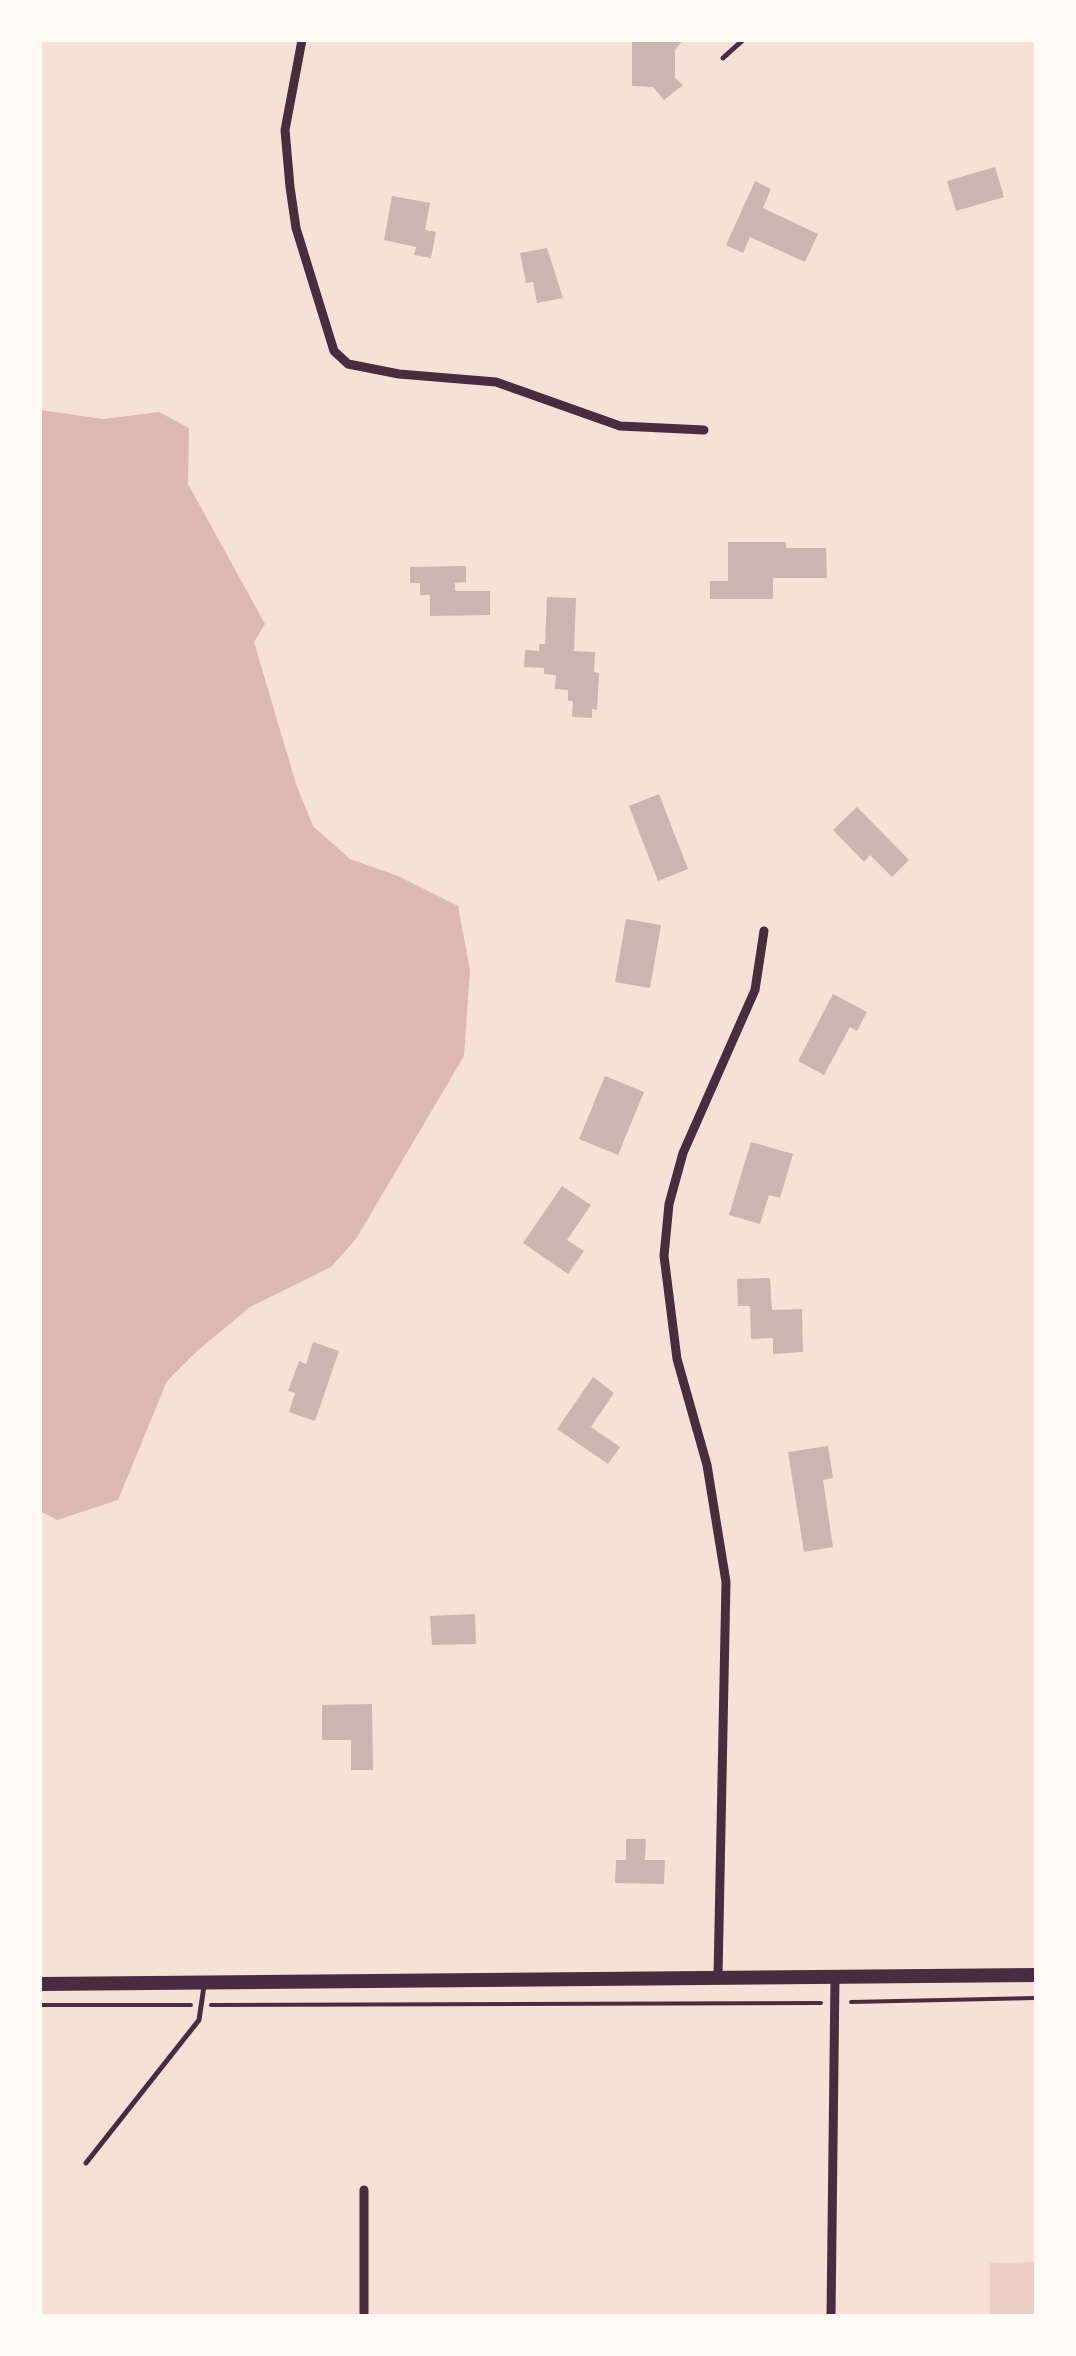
<!DOCTYPE html>
<html>
<head>
<meta charset="utf-8">
<style>
	body { margin:0 }
	#map { position:relative; width:1076px; height:2356px; overflow:hidden; background:#f7e1d7; font-family:Raleway,sans-serif }
	canvas { display:block }
	.frame { position:absolute; inset:0; border:42px solid #fffaf5; pointer-events:none }
</style>
</head>
<body>
<div id="map">
<canvas width="1076" height="2356"></canvas>
<div class="frame"></div>
</div>
<script>
const ctx = document.querySelector('canvas').getContext('2d');
ctx.lineJoin = 'round';
function paint(path, color) { ctx.fillStyle = color; ctx.fill(path, 'evenodd'); }
const poly = rows => new Path2D(rows.map(r => 'M' + r).join(''));
function strokePath(path, color, width, dash) { ctx.strokeStyle = color; ctx.lineWidth = width; ctx.lineCap = dash ? 'butt' : 'round'; ctx.setLineDash(dash || []); ctx.stroke(path); }
paint(poly([
	[1036,2262,1036,2316,990,2316,990,2263]
]), '#ebcfc5');
paint(poly([
	[40,410,103,419,159,412,189,428,188,484,265,624,254,642,296,784,313,826,350,859,398,876,458,906,470,970,464,1056,356,1239,331,1267,250,1307,196,1352,167,1381,118,1500,57,1520,40,1511]
]), '#dcb8b0');
paint(poly([
	[632,40,683,40,675,50,675,78,683,85,664,100,653,87,632,86],
	[995,167,1004,197,956,211,947,181],
	[755,181,771,189,763,208,818,234,805,262,750,237,743,253,726,245],
	[392,196,430,203,425,230,436,232,431,258,414,255,416,247,384,240],
	[547,248,563,298,537,303,533,282,526,283,520,253],
	[728,542,786,542,786,548,826,548,827,578,773,578,773,599,710,599,710,581,728,581],
	[466,566,466,582,455,583,455,591,490,591,490,615,430,616,430,595,420,595,420,583,410,583,410,567],
	[547,597,576,598,574,651,595,652,594,672,599,673,597,710,592,709,592,718,572,717,573,701,568,701,568,690,555,689,556,675,544,674,544,668,524,667,525,650,539,651,539,644,545,644],
	[659,794,688,869,658,881,629,806],
	[857,807,909,860,892,877,870,855,864,862,833,830],
	[626,919,661,925,650,988,615,982],
	[833,994,867,1012,857,1031,850,1027,824,1075,798,1061],
	[605,1076,644,1092,618,1155,579,1139],
	[751,1142,793,1154,780,1198,769,1195,760,1224,729,1215],
	[562,1186,591,1205,567,1240,584,1251,568,1274,523,1243],
	[770,1278,772,1310,802,1309,803,1352,773,1354,773,1338,751,1339,750,1306,738,1306,737,1279],
	[313,1342,339,1351,315,1421,289,1412,295,1393,288,1391,299,1361,306,1364],
	[593,1377,614,1393,591,1427,620,1447,608,1464,557,1429],
	[828,1446,833,1478,823,1480,833,1547,804,1552,788,1452],
	[475,1614,476,1644,432,1645,430,1616],
	[372,1704,373,1770,351,1770,351,1740,322,1740,322,1705],
	[626,1839,646,1839,645,1860,665,1860,664,1884,615,1883,616,1860,626,1860]
]), '#ccb4b1');
strokePath(poly([
	[851,2002,1036,1998],
	[40,2005,191,2005],
	[211,2005,821,2003]
]), '#4a2c40', 4);
strokePath(poly([
	[723,58,743,40],
	[86,2163,199,2020,204,1986]
]), '#4a2c40', 5);
strokePath(poly([
	[302,40,285,130,290,187,296,228,334,351,348,364,399,374,496,382,620,426,704,430],
	[718,1976,726,1582,707,1465,677,1359,664,1256,669,1204,683,1153,755,990,764,931],
	[364,2316,364,2190],
	[831,2316,835,1976]
]), '#4a2c40', 9);
strokePath(poly([
	[40,1984,1036,1975]
]), '#4a2c40', 14);
</script>
</body>
</html>
